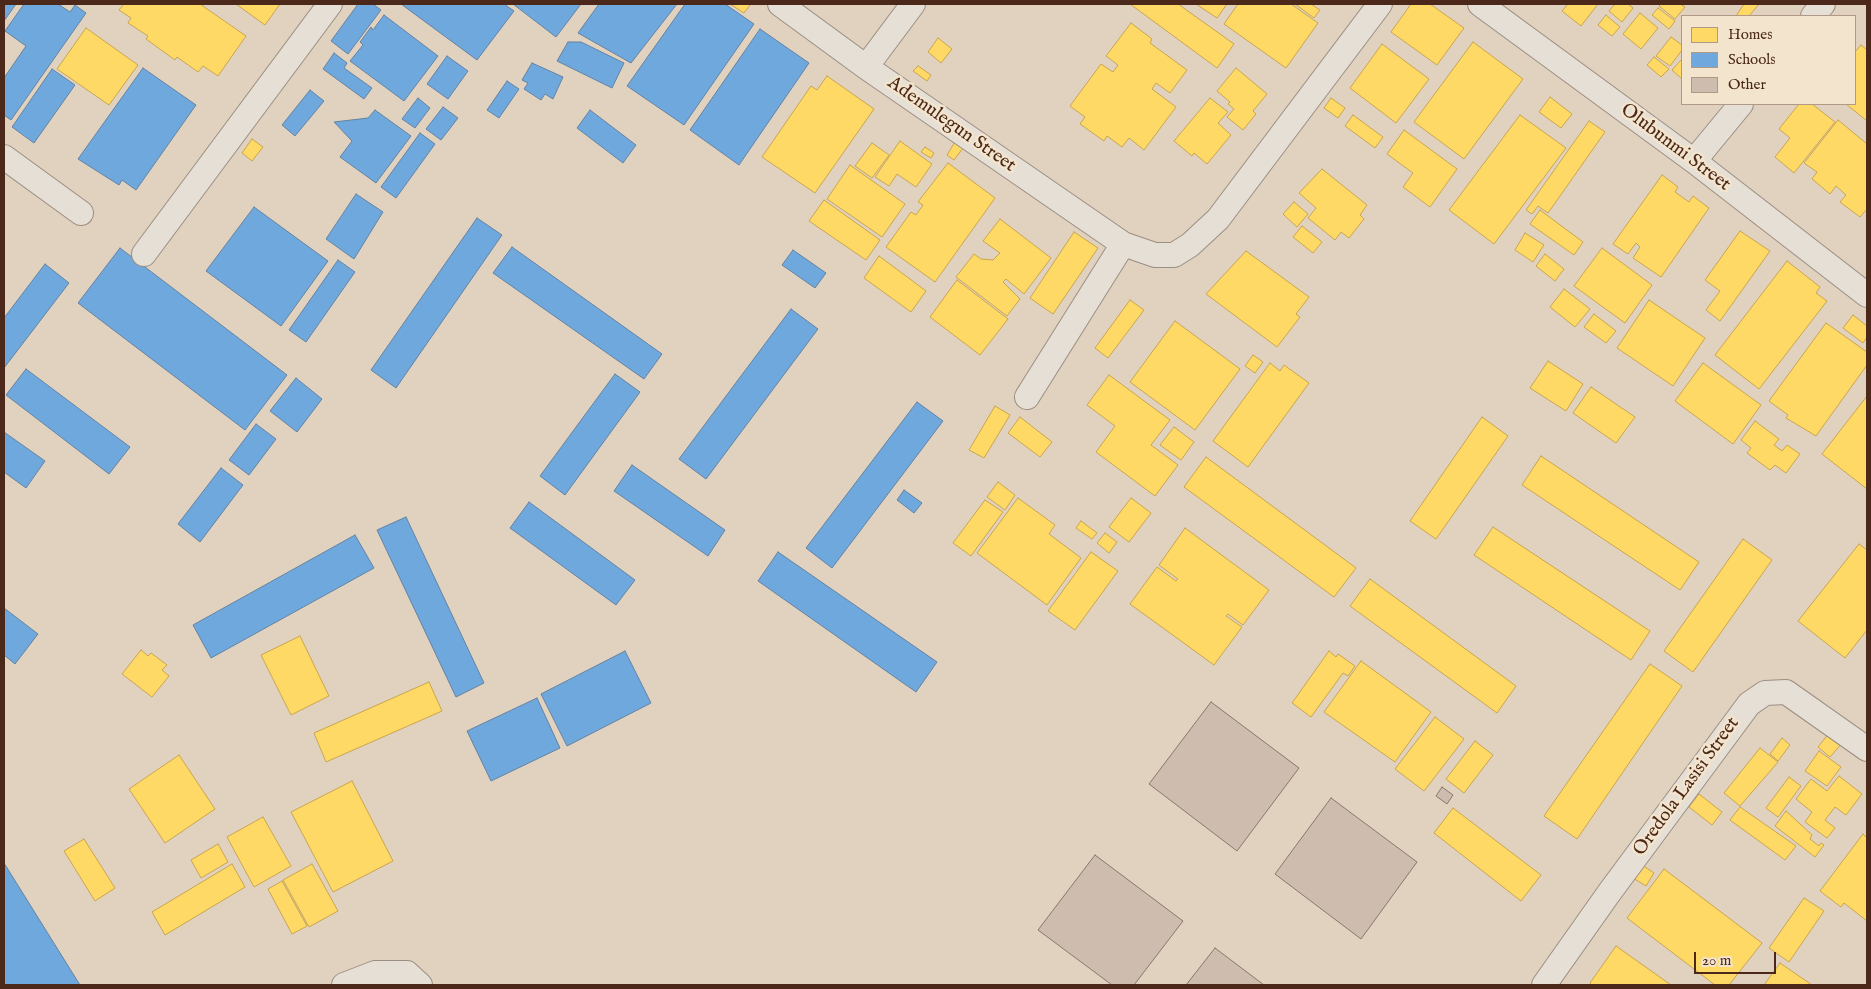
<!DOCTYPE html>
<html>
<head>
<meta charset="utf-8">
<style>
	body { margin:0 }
	#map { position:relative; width:1871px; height:989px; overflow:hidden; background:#e0d2bf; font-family:"IM FELL English",serif }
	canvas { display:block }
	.frame { position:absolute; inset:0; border:5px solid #4b2819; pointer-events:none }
	.legend { position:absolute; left:1681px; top:15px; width:175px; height:90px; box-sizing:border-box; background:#f3e4cd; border:1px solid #b09985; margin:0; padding:6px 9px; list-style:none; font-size:15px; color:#4b2819 }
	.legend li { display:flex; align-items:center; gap:10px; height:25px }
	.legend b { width:25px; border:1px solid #b09985 }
	.scale { position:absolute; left:1694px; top:952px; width:82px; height:22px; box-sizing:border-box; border:2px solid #4b2819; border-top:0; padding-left:6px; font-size:15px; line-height:18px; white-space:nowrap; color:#4b2819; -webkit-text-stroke:4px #f3e4cd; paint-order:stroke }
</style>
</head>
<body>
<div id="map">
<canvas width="1871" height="989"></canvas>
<div class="frame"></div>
<ul class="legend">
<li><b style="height:14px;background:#ffd966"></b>Homes</li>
<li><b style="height:14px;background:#6fa8dc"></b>Schools</li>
<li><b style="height:14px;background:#cebcae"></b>Other</li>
</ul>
<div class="scale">20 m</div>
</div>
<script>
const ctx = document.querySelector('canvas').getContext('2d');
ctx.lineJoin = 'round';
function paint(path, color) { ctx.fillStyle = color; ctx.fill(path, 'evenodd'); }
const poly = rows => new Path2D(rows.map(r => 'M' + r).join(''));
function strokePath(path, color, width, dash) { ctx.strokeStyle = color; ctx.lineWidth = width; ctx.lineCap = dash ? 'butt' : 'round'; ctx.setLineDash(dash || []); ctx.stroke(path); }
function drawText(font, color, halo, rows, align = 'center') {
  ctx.font = font + ' "IM FELL English",serif'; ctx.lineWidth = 5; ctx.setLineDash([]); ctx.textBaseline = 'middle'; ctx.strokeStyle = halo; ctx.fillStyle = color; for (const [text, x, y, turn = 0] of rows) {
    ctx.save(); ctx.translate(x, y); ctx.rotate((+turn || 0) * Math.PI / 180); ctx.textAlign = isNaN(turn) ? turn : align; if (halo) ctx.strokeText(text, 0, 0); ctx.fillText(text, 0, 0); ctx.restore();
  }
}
const homes = poly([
	[124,4,200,4,246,36,218,76,203,66,198,72,177,57,175,60,146,39,148,36,128,23,131,18,119,10,124,4],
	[236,4,280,4,265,25,236,4],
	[730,4,749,4,750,5,744,13,730,4],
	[1130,4,1178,4,1234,44,1217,68,1130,4],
	[1196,4,1227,4,1217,18,1196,4],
	[1238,4,1291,4,1318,23,1286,68,1224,24,1238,4],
	[1295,4,1311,4,1320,10,1314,18,1295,4],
	[1411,4,1430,4,1464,28,1437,65,1391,32,1411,4],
	[1568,4,1598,4,1581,26,1562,11,1568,4],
	[1615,4,1628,4,1633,8,1622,22,1609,11,1615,4],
	[1661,4,1680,4,1685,7,1675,19,1659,6,1661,4],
	[1744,4,1759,4,1749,16,1736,16,1744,4],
	[1658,8,1675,21,1669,29,1652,15,1658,8],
	[1640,13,1658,28,1641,49,1623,34,1640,13],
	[1606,15,1620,27,1612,36,1598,25,1606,15],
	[1131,23,1152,39,1150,43,1187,70,1170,93,1156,83,1152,89,1176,107,1144,150,1129,138,1122,147,1107,136,1104,141,1080,124,1085,117,1070,106,1101,64,1113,72,1118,65,1106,56,1131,23],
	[86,28,138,65,109,105,57,69,86,28],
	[1671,37,1682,45,1682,50,1670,66,1656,56,1671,37],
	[938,38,952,49,941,63,928,52,938,38],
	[1473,42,1523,79,1464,159,1414,122,1473,42],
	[1382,44,1429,79,1396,123,1350,88,1382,44],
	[1861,45,1867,50,1867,121,1846,104,1855,104,1855,52,1861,45],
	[1654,57,1669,69,1661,77,1647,65,1654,57],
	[1682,59,1682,79,1672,70,1682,59],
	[918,66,931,75,927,81,913,71,918,66],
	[1236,68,1267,94,1253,111,1256,114,1243,130,1227,117,1234,109,1228,104,1230,102,1217,91,1236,68],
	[827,76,874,109,815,193,762,157,811,86,817,90,827,76],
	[1550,97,1572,114,1561,128,1539,112,1550,97],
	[1210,98,1228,112,1218,123,1231,135,1207,164,1194,153,1192,156,1174,141,1210,98],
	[1331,98,1345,108,1338,118,1324,108,1331,98],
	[1799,104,1812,104,1835,122,1794,173,1775,157,1790,138,1779,129,1799,104],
	[1353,115,1383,137,1375,148,1345,126,1353,115],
	[1520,115,1566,148,1494,244,1449,210,1520,115],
	[1838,120,1867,144,1867,209,1860,217,1840,202,1846,195,1836,186,1830,194,1812,179,1817,172,1804,163,1838,120],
	[1589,121,1605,132,1548,213,1538,206,1532,214,1526,210,1589,121],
	[1404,130,1457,169,1430,207,1403,187,1413,173,1387,154,1404,130],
	[252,139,263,147,252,161,242,153,252,139],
	[900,141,932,164,916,187,897,174,889,186,875,177,900,141],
	[955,142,963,148,954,160,947,155,955,142],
	[872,143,889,155,872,178,855,166,872,143],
	[925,147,934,153,931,158,921,152,925,147],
	[948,163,995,198,935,282,886,247,911,212,916,215,923,205,918,202,948,163],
	[850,165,905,204,882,237,827,199,850,165],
	[1322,169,1367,205,1360,215,1364,219,1349,238,1341,232,1335,240,1308,218,1316,208,1299,193,1322,169],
	[1662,175,1678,187,1675,192,1689,202,1693,196,1709,208,1661,277,1633,258,1640,247,1636,243,1628,254,1613,244,1662,175],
	[824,200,880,240,866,260,809,221,824,200],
	[1294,202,1308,214,1297,227,1283,214,1294,202],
	[1540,210,1583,242,1574,255,1530,224,1540,210],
	[1000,219,1051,258,1024,294,1006,279,1003,282,1020,299,1007,316,956,277,974,254,981,259,993,260,1000,253,983,241,1000,219],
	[1302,226,1322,242,1313,253,1293,237,1302,226],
	[1740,231,1770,251,1720,321,1706,310,1720,291,1705,280,1740,231],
	[1074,232,1098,248,1053,314,1030,298,1074,232],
	[1525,233,1544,245,1533,262,1515,250,1525,233],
	[1602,248,1652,285,1625,323,1574,286,1602,248],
	[1246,251,1309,297,1296,314,1300,317,1277,347,1206,294,1246,251],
	[1545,254,1564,269,1555,281,1536,266,1545,254],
	[879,256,926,291,911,312,864,278,879,256],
	[1787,261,1820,287,1816,293,1827,301,1759,389,1715,355,1787,261],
	[957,280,1008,319,980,355,930,317,957,280],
	[1564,289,1590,309,1575,327,1550,307,1564,289],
	[1130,300,1144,310,1108,358,1095,348,1130,300],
	[1649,300,1705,338,1673,386,1617,348,1649,300],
	[1594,314,1616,331,1606,343,1584,327,1594,314],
	[1853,315,1867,326,1867,337,1863,343,1843,328,1853,315],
	[1175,321,1240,369,1195,430,1130,382,1175,321],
	[1826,323,1867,352,1867,365,1816,436,1786,418,1788,415,1769,401,1826,323],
	[1253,355,1263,362,1255,373,1245,366,1253,355],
	[1548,361,1583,384,1566,411,1530,388,1548,361],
	[1270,363,1280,371,1284,365,1309,383,1248,467,1213,441,1270,363],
	[1703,363,1761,405,1733,444,1675,401,1703,363],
	[1109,375,1170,420,1151,445,1178,465,1155,496,1096,452,1115,426,1087,405,1109,375],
	[1591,387,1635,417,1616,443,1573,413,1591,387],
	[1867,396,1867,489,1822,454,1867,396],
	[995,406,1010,415,984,458,969,450,995,406],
	[1020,417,1052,442,1040,457,1008,433,1020,417],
	[1482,417,1508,436,1436,539,1410,521,1482,417],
	[1755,421,1779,439,1774,445,1782,451,1787,445,1800,454,1786,473,1775,465,1770,470,1747,453,1751,448,1741,440,1755,421],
	[1174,427,1194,442,1181,460,1160,445,1174,427],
	[1541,456,1699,562,1680,590,1522,485,1541,456],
	[1206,457,1356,568,1334,597,1184,487,1206,457],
	[998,482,1015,495,1005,510,987,497,998,482],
	[1018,498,1055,525,1049,534,1081,558,1047,605,977,553,1018,498],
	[1131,498,1151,513,1129,542,1109,527,1131,498],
	[985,500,1003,512,971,556,953,543,985,500],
	[1081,521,1097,533,1092,539,1076,528,1081,521],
	[1493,527,1650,631,1631,660,1474,555,1493,527],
	[1185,528,1269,590,1243,625,1228,614,1226,616,1242,627,1214,665,1130,604,1157,567,1176,581,1178,579,1159,565,1185,528],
	[1105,533,1117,542,1109,553,1097,543,1105,533],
	[1743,539,1772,560,1693,672,1664,651,1743,539],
	[1859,544,1867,550,1867,630,1845,658,1798,621,1859,544],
	[1091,552,1118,571,1075,630,1048,611,1091,552],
	[1370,579,1516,686,1497,713,1350,606,1370,579],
	[300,636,329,696,291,715,261,655,300,636],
	[141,650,148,656,151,653,167,665,162,670,169,676,152,697,122,674,141,650],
	[1329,651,1336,657,1338,654,1355,666,1348,676,1343,673,1311,717,1292,703,1329,651],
	[1361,661,1431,712,1395,762,1324,712,1361,661],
	[1650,664,1682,686,1577,839,1544,816,1650,664],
	[429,682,442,711,326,762,314,733,429,682],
	[1435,717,1464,739,1424,791,1395,769,1435,717],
	[1830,732,1843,742,1830,757,1818,747,1830,732],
	[1782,738,1790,745,1778,761,1770,754,1782,738],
	[1475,741,1493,755,1464,793,1446,779,1475,741],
	[1760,748,1778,762,1740,806,1724,793,1760,748],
	[1819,751,1841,767,1827,786,1805,771,1819,751],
	[179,755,215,809,165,843,129,789,179,755],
	[1839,776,1862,794,1846,815,1835,807,1825,820,1835,828,1827,838,1805,822,1812,812,1796,799,1811,779,1827,791,1839,776],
	[1789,777,1801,786,1778,817,1766,808,1789,777],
	[352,781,393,861,333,892,291,812,352,781],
	[1699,794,1722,812,1712,825,1689,807,1699,794],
	[1740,807,1796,846,1785,860,1730,820,1740,807],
	[1453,808,1541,875,1521,901,1434,833,1453,808],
	[1786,811,1812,835,1810,839,1819,846,1821,843,1824,845,1815,857,1775,826,1786,811],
	[263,817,291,866,254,887,227,837,263,817],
	[1863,834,1867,838,1867,921,1844,903,1841,907,1820,891,1863,834],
	[84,839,115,888,95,901,64,851,84,839],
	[218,844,228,862,201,878,191,860,218,844],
	[1636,861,1654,873,1646,886,1628,875,1636,861],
	[232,864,245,887,165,935,152,912,232,864],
	[312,864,338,911,309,927,283,880,312,864],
	[1664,869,1762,943,1729,985,1715,985,1627,918,1664,869],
	[282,881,307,926,292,934,268,889,282,881],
	[1804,898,1824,911,1789,962,1769,948,1804,898],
	[1616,946,1671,985,1592,985,1590,983,1616,946],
	[1780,963,1812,985,1764,985,1780,963]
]);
paint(homes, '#ffd966');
strokePath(homes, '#c9a44f', 1);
const schools = poly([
	[4,4,16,4,4,21,4,4],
	[24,4,58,4,70,12,75,5,86,13,11,120,4,115,4,78,26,46,5,31,24,4],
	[358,4,373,4,381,10,348,54,331,41,358,4],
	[401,4,504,4,514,11,477,60,401,4],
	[513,4,581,4,556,37,513,4],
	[599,4,677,4,631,63,578,33,599,4],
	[685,4,725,4,754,24,684,125,627,86,685,4],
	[384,15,438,56,404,101,350,61,363,45,360,42,371,27,373,30,384,15],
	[760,29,809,63,739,165,690,130,760,29],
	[568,42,581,42,624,63,612,88,557,61,568,42],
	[334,53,347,63,344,68,372,88,364,99,323,69,334,53],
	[447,56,468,71,448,99,427,84,447,56],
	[532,63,563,77,553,99,545,94,541,100,524,89,528,83,522,80,532,63],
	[143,68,196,105,136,190,122,180,119,185,78,159,143,68],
	[52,69,75,85,34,143,12,127,52,69],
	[507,81,519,89,499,118,487,110,507,81],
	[310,90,324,101,295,136,282,125,310,90],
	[418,98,430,108,415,128,402,119,418,98],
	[443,107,458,118,441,140,426,129,443,107],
	[375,110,411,136,376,183,340,157,352,141,334,122,368,118,375,110],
	[590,110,636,145,623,163,577,128,590,110],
	[420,133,435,144,396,198,381,187,420,133],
	[356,194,383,212,354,259,326,239,356,194],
	[254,207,328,261,281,326,206,271,254,207],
	[477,218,502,235,396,388,371,370,477,218],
	[512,247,662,354,644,379,493,273,512,247],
	[120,248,287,375,245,430,78,303,120,248],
	[793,250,826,273,815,288,782,265,793,250],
	[338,260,355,272,306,342,289,330,338,260],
	[45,264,69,283,4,368,4,318,45,264],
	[791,309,818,329,706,479,679,459,791,309],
	[26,369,130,447,109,474,6,395,26,369],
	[615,374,640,392,565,495,540,476,615,374],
	[296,378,322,399,297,432,270,411,296,378],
	[917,402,943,421,832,568,806,548,917,402],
	[256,424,276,439,249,475,229,460,256,424],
	[4,432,45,461,26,488,4,472,4,432],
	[632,465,725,530,708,556,614,491,632,465],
	[221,468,243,485,200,542,178,524,221,468],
	[904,490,922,503,914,513,897,500,904,490],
	[529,502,635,580,616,605,510,528,529,502],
	[406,517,484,683,456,697,377,530,406,517],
	[355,535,374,568,211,658,193,625,355,535],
	[778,552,937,662,916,692,758,581,778,552],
	[4,608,38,634,15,664,4,655,4,608],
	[625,651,651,703,567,746,541,694,625,651],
	[537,698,560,748,491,781,467,731,537,698],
	[4,863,80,985,4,985,4,863]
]);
paint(schools, '#6fa8dc');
strokePath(schools, '#6482a2', 1);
const building = poly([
	[1211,702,1299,768,1237,851,1149,784,1211,702],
	[1442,787,1453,795,1447,804,1436,796,1442,787],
	[1331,798,1417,862,1361,939,1275,874,1331,798],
	[1095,855,1183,921,1134,985,1112,985,1038,930,1095,855],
	[1215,948,1264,985,1186,985,1215,948]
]);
paint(building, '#cebcae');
strokePath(building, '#85786c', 1);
const street = poly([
	[780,4,866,67,1123,244],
	[1480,4,1694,161,1867,295],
	[1813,16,1823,4],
	[866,67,913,4],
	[4,157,81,213],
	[1694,161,1741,104],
	[144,254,330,4],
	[1027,397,1123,244,1155,255,1174,255,1190,245,1218,219,1380,4],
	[344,985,375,973,407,973,420,985],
	[1544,985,1609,893,1749,704,1765,693,1786,692,1867,749]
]);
strokePath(street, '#9b8e82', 26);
strokePath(street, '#e6dfd5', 24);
drawText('19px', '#4b2819', '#f3e4cd', [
	["Ademulegun Street",951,125,35],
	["Olubunmi Street",1675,148,37],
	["Oredola Lasisi Street",1687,787,-54]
]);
</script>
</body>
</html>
